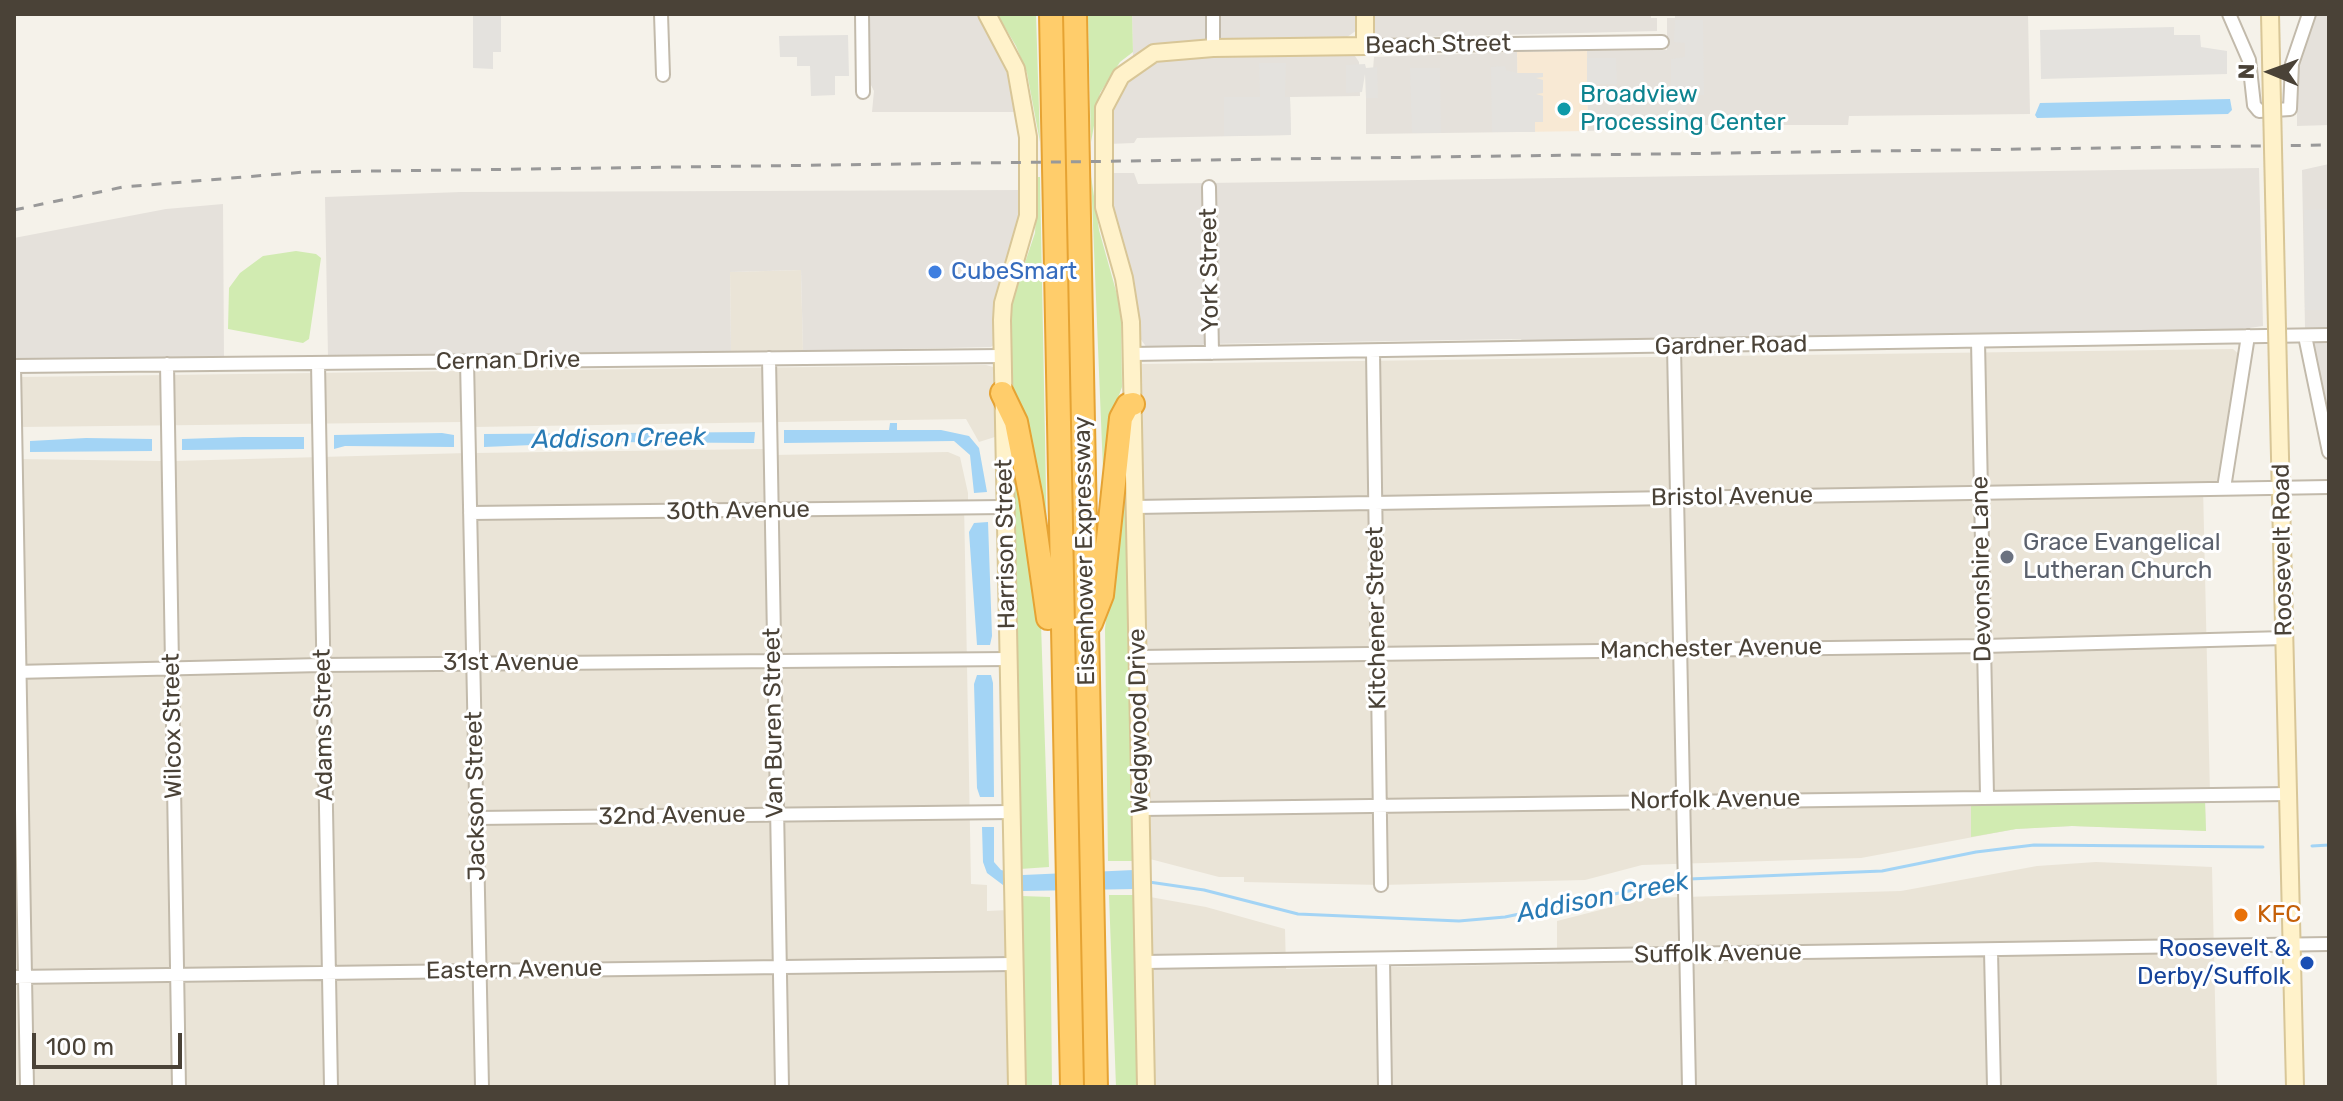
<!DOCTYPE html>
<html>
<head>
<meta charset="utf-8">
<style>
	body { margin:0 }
	#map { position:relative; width:2343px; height:1101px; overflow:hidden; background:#f5f2ea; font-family:Rubik,sans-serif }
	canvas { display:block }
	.frame { position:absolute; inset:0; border:16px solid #4a4237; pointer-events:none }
	.north { position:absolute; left:2231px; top:32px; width:80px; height:80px; -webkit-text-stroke:6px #fff; paint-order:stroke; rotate:271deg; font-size:22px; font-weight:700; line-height:32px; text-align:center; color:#4a4237 }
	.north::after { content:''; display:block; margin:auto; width:28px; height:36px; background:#4a4237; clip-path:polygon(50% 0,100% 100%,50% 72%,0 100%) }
	.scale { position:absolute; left:32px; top:1033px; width:150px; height:36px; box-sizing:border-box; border:4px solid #4a4237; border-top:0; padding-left:10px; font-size:24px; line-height:28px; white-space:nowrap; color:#4a4237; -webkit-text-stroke:6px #fff; paint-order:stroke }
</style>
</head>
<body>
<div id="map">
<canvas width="2343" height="1101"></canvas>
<div class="frame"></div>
<div class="north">N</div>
<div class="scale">100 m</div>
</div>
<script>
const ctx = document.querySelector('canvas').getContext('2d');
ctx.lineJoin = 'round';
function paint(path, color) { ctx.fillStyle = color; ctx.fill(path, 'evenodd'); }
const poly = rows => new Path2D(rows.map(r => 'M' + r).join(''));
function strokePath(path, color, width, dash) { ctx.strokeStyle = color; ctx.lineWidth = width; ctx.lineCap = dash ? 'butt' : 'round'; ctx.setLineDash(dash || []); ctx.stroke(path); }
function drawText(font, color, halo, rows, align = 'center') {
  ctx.font = font + ' Rubik,sans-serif'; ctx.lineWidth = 6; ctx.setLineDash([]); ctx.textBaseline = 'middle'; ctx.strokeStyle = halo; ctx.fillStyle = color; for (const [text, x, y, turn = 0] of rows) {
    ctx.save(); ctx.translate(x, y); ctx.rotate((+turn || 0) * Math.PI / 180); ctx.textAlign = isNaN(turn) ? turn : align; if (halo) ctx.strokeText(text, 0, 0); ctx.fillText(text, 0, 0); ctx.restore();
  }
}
paint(poly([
	[801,270,803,351,731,353,730,272],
	[2233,349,2241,356,2220,477,2214,484,2203,486,2210,794,2205,794,2206,831,2072,826,2016,829,1861,858,1642,865,1585,880,1381,885,1244,882,1244,877,1219,877,1150,859,1147,853,1142,364],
	[986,365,993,367,997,374,998,436,979,442,966,419,474,427,473,371],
	[461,371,462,422,21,427,20,377],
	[764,449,777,1087,484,1087,475,453],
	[948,452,960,457,968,493,968,501,964,502,971,884,987,885,987,911,1008,910,1012,1087,783,1087,772,455],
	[467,453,479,1087,181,1087,174,461],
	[14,459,161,461,175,1087,14,1087],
	[2096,862,2212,867,2217,1087,1152,1087,1150,897,1206,907,1285,929,1286,969,1557,964,1557,921,1647,898,1901,891,2037,866]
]), '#eae4d7');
paint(poly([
	[1587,51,1588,131,1518,132,1517,52]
]), '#f8e9d4');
paint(poly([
	[867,14,979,14,1008,64,1020,112,872,112,874,91,869,81],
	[1132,14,1359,14,1357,30,1343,40,1148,50,1133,57],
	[1370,14,1651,14,1651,18,1657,18,1657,31,1379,38,1373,36],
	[1675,14,2028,14,2030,114,1849,116,1848,125,1692,125,1588,131,1587,51,1667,50,1667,18,1675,18],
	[2314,14,2329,14,2329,125,2297,126,2297,63],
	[1517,52,1518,132,1366,134,1366,96,1371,95,1374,57],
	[1353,53,1359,62,1360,96,1290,97,1291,135,1137,138,1134,143,1108,144,1110,107,1133,73,1167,56],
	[2329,164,2329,426,2314,359,2313,328,2305,328,2302,170],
	[2259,168,2263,326,2242,329,1523,343,1521,339,1204,344,1197,348,1147,348,1137,334,1111,214,1108,173,1134,173,1138,184],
	[1023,190,1023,207,995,344,991,347,803,351,801,270,730,272,731,353,328,357,325,197,461,192],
	[223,204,224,360,14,363,14,238,166,209]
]), '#e5e1db');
paint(poly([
	[997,14,1036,14,1040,142,1027,73,1016,46],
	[1088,14,1132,14,1133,52,1120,62,1100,93,1091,142],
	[1091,176,1099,230,1121,309,1122,387,1114,409,1105,519],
	[1038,177,1040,177,1047,543,1012,392,1012,301,1035,233],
	[296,251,316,254,321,258,309,339,303,343,228,329,229,288,240,273,263,256],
	[1126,419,1134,861,1108,861,1105,629],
	[1009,429,1041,624,1049,867,1020,869],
	[2205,802,2206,831,2072,826,2016,829,1971,837,1971,805],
	[1109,895,1134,895,1140,1087,1116,1087],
	[1021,896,1050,897,1052,1087,1023,1087]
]), '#d1ebb1');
paint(poly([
	[473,14,501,14,501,52,493,52,493,69,473,68],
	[1675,20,1703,20,1704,95,1687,96,1686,112,1671,113,1671,59,1685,57,1685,43,1674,42],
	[2174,27,2174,35,2200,35,2201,47,2227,51,2227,74,2041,79,2040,30],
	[848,35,849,76,835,76,835,95,811,96,810,66,797,66,797,57,780,57,779,36],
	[1587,58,1616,58,1617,84,1587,84],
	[1259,63,1286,63,1285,97,1290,97,1291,135,1224,136,1224,97,1260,97],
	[1365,64,1366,68,1377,67,1378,98,1366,98,1365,74,1362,92,1346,93,1346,65],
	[1505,66,1506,70,1517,73,1543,73,1543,77,1536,78,1543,80,1543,93,1536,94,1543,96,1543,122,1535,122,1535,132,1492,132,1491,67],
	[1410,68,1440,68,1441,133,1412,133],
	[2329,209,2329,310,2305,310,2304,210]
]), '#e4e2de');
paint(poly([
	[2230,99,2232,110,2228,114,2037,118,2035,115,2040,103],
	[890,423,897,423,897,430,941,430,969,436,979,448,987,492,974,493,970,455,954,441,784,443,784,430,889,430],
	[755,432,754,443,605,442,484,447,484,434],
	[442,433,454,435,454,447,345,446,334,449,334,435],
	[243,437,304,437,304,449,182,450,182,439],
	[86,438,152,439,152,451,30,452,30,441],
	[988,522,992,636,990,645,977,645,969,532,974,523],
	[977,675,991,675,993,683,994,797,980,797,977,788,974,684],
	[982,827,994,827,994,862,1001,870,1023,875,1134,870,1135,889,1023,891,1003,885,987,873,983,862]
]), '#a3d4f5');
strokePath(poly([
	[2312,846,2329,845],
	[1689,879,1882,871,1976,852,2034,845,2263,847],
	[1149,882,1204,890,1298,914,1459,921,1505,917,1681,880]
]), '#a3d4f5', 3);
const street = poly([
	[661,14,663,75],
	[862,14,863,92],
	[1213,14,1213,48],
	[2229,14,2249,60,2254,105,2259,111,2290,109,2292,64,2309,14],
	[1365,46,1662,42],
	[1209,187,1212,353],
	[2305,336,2329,452],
	[1978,341,1987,796],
	[1674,347,1689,1087],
	[1373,352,1381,885],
	[1132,354,2329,335],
	[769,358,782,1087],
	[467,361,482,1087],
	[318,363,331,1087],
	[167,364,179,1087],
	[14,366,1002,356],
	[14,366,27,1087],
	[2224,488,2248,336],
	[1135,507,2329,487],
	[470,513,1005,507],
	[1138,657,1984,646,2285,638],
	[14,672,322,665,1009,659],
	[1141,809,2289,794],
	[476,818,1012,812],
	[1991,951,1994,1087],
	[1383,959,1385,1087],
	[1144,962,2329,944],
	[14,977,1014,964]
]);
const secondary = poly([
	[987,14,1016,69,1028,137,1028,216,1003,303,1002,320,1017,1087],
	[2278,373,2295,1087],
	[1146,1087,1131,322,1124,278,1104,207,1104,108,1121,76,1154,53,1213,48,1365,46,1365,14]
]);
const highway = poly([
	[1051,14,1072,1087],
	[1075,14,1096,1087],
	[1002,393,1016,422,1031,498,1048,618],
	[1091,623,1102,595,1121,418,1128,405,1133,404]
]);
strokePath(street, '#c2baab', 16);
strokePath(secondary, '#d8c697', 20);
strokePath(highway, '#e6a333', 26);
strokePath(street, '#fff', 12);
strokePath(secondary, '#fff2ca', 16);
strokePath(highway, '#ffcd6b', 22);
strokePath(poly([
	[14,210,123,187,305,172,2329,145]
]), '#999', 3, [10, 10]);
const secondaryBridge = poly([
	[2270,14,2278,373]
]);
strokePath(secondaryBridge, '#d8c697', 20, []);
strokePath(secondaryBridge, '#fff2ca', 16);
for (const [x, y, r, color] of [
	[1564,109,8,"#0f9aa8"],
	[935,272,8,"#3f7fe0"],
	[2007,557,8,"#6b7280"],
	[2241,915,8,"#e8710a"],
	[2307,963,8,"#1a4fb4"]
]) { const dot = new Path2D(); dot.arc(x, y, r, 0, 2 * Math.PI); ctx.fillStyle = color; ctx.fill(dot); strokePath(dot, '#fff', 3); }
drawText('24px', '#4a4237', '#fff', [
	["Beach Street",1438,45,-1],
	["York Street",1210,270,-91],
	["Gardner Road",1731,346,-1],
	["Cernan Drive",508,361,-1],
	["Bristol Avenue",1732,497,-1],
	["30th Avenue",738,511,-1],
	["Harrison Street",1006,544,-91],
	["Roosevelt Road",2283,550,-91],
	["Eisenhower Expressway",1085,551,-91],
	["Devonshire Lane",1982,569,-91],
	["Kitchener Street",1377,618,-91],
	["Manchester Avenue",1711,649,-1],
	["31st Avenue",511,663],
	["Wedgwood Drive",1139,721,-91],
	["Van Buren Street",774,723,-91],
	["Adams Street",324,725,-91],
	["Wilcox Street",173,726,-91],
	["Jackson Street",476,796,-91],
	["Norfolk Avenue",1715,800,-1],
	["32nd Avenue",672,816,-1],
	["Suffolk Avenue",1718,954,-1],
	["Eastern Avenue",514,970,-1]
]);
drawText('24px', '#0d838f', '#fff', [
	["Broadview",1580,95],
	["Processing Center",1580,123]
], 'left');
drawText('24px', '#366cbe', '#fff', [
	["CubeSmart",951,272]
], 'left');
drawText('24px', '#5b616d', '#fff', [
	["Grace Evangelical",2023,543],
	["Lutheran Church",2023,571]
], 'left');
drawText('24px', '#c56008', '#fff', [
	["KFC",2257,915]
], 'left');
drawText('24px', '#164399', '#fff', [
	["Roosevelt &",2291,949],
	["Derby/Suffolk",2291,977]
], 'right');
drawText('italic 26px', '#287ab4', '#fff', [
	["Addison Creek",619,439,-1],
	["Addison Creek",1603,898,-11]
]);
</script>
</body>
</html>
